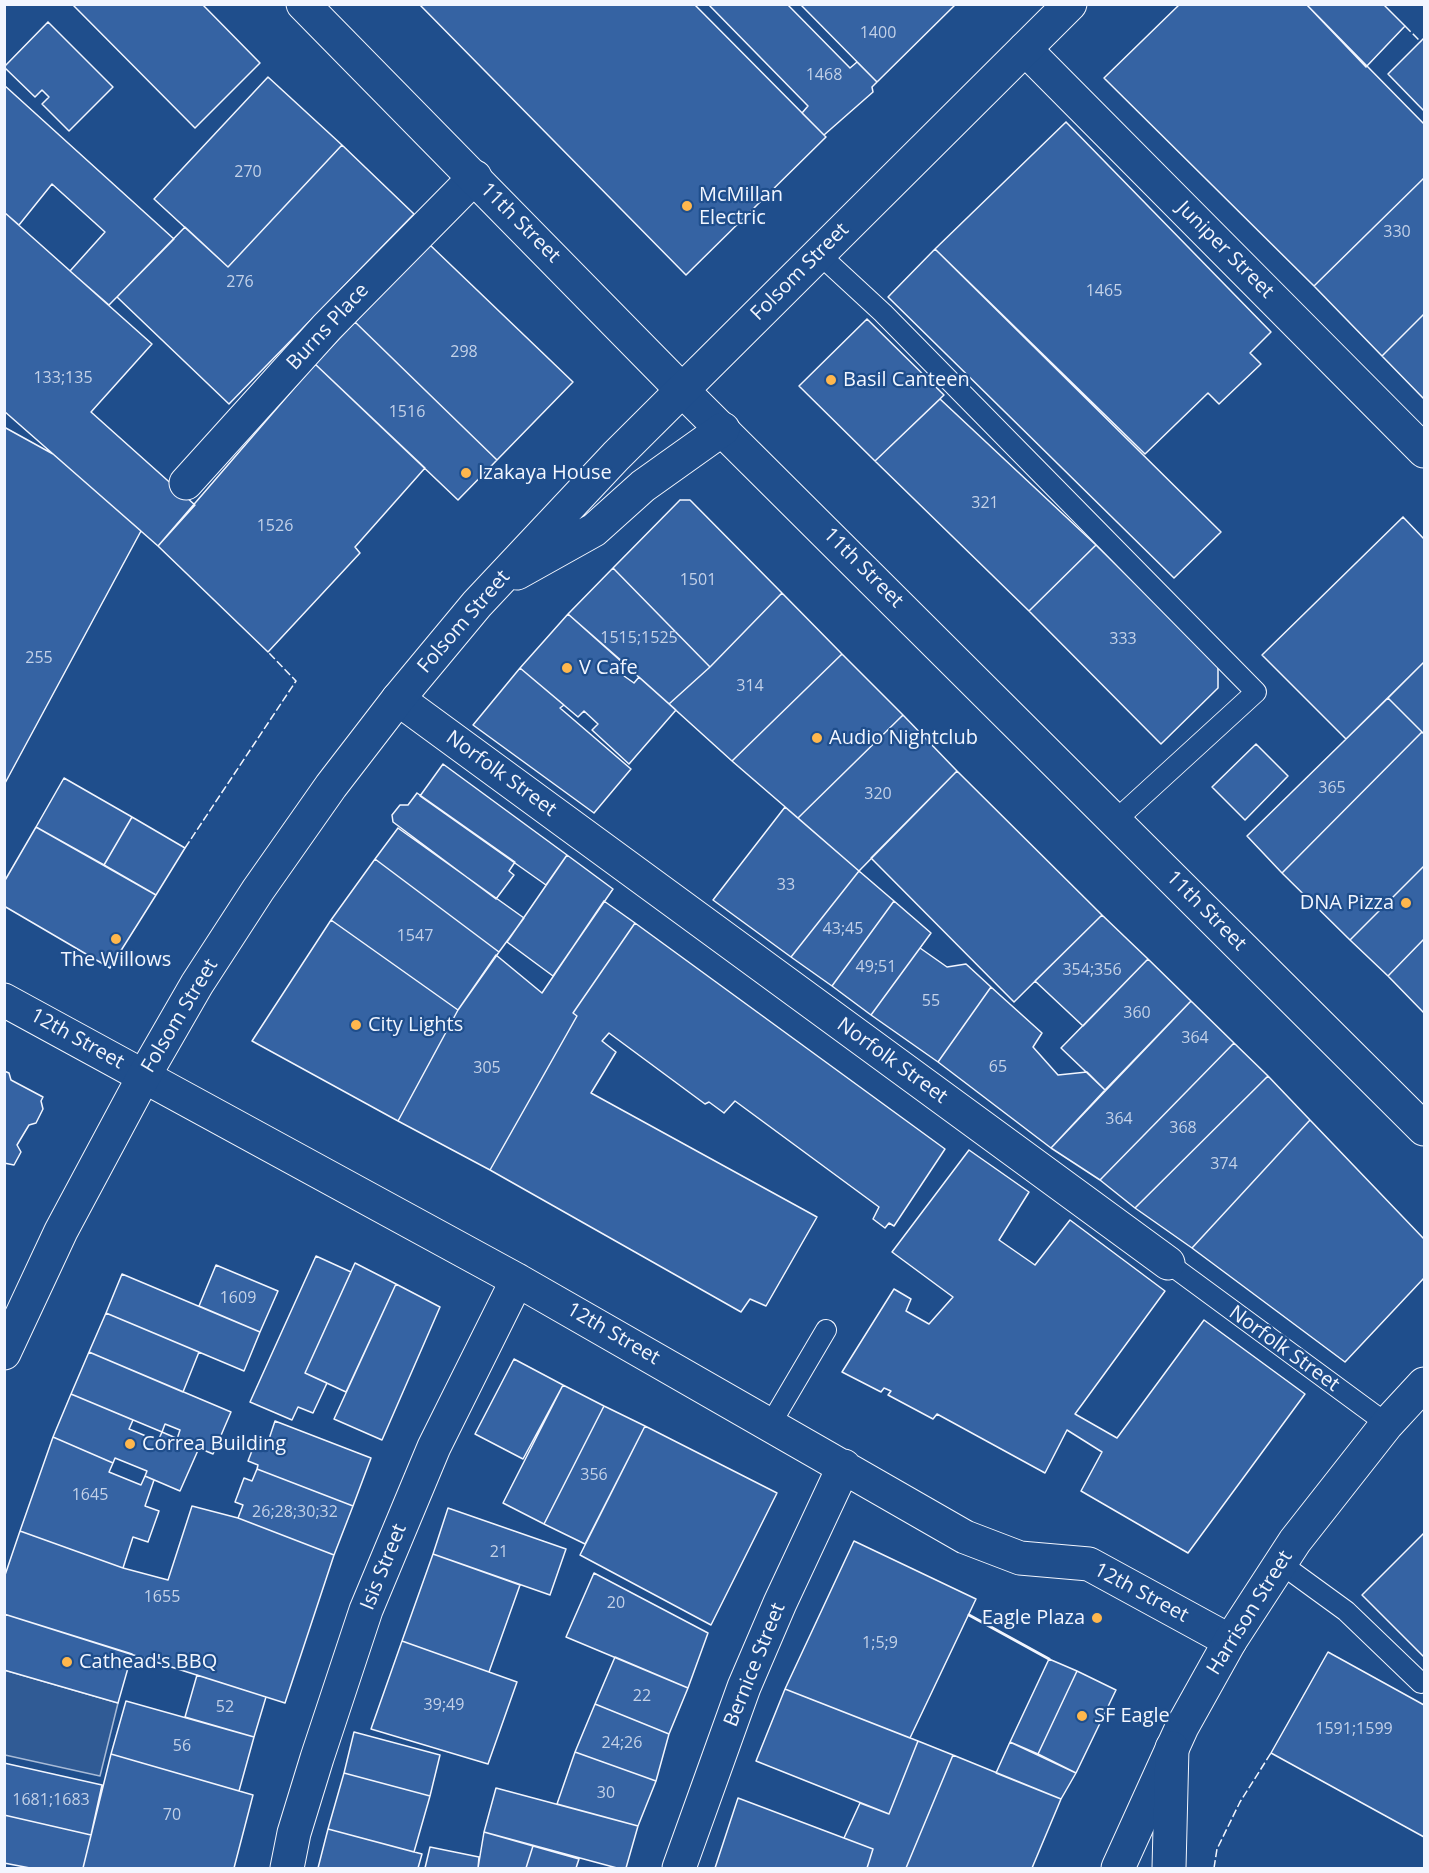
<!DOCTYPE html>
<html>
<head>
<meta charset="utf-8">
<style>
	body { margin:0 }
	#map { position:relative; width:1429px; height:1873px; overflow:hidden; background:#1f4e8c; font-family:"Open Sans",sans-serif }
	canvas { display:block }
	.frame { position:absolute; inset:0; border:6px solid #f2f6ff; pointer-events:none }
</style>
</head>
<body>
<div id="map">
<canvas width="1429" height="1873"></canvas>
<div class="frame"></div>
</div>
<script>
const ctx = document.querySelector('canvas').getContext('2d');
ctx.lineJoin = 'round';
function paint(path, color) { ctx.fillStyle = color; ctx.fill(path, 'evenodd'); }
const poly = rows => new Path2D(rows.map(r => 'M' + r).join(''));
function strokePath(path, color, width, dash) { ctx.strokeStyle = color; ctx.lineWidth = width; ctx.lineCap = dash ? 'butt' : 'round'; ctx.setLineDash(dash || []); ctx.stroke(path); }
function drawText(font, color, halo, rows, align = 'center') {
  ctx.font = font + ' "Open Sans",sans-serif'; ctx.lineWidth = 4.5; ctx.setLineDash([]); ctx.textBaseline = 'middle'; ctx.strokeStyle = halo; ctx.fillStyle = color; for (const [text, x, y, turn = 0] of rows) {
    ctx.save(); ctx.translate(x, y); ctx.rotate((+turn || 0) * Math.PI / 180); ctx.textAlign = isNaN(turn) ? turn : align; if (halo) ctx.strokeText(text, 0, 0); ctx.fillText(text, 0, 0); ctx.restore();
  }
}
const built = poly([
	[4,1670,118,1703,100,1776,5,1755,4,1670]
]);
paint(built, '#305b95');
strokePath(built, '#a8bbd7', 1.5);
const building = poly([
	[72,4,202,4,260,63,195,128,72,4],
	[419,4,694,4,826,137,686,275,419,4],
	[708,4,787,4,850,68,857,62,877,82,872,87,873,92,824,135,802,113,808,106,708,4],
	[800,4,956,4,877,82,800,4],
	[1180,4,1306,4,1424,124,1424,178,1314,286,1104,78,1180,4],
	[1306,4,1383,4,1405,26,1366,67,1306,4],
	[48,22,113,87,69,131,42,104,49,97,42,90,35,97,4,67,48,22],
	[1424,38,1424,111,1388,74,1424,38],
	[268,77,342,145,228,267,154,199,268,77],
	[4,85,174,239,109,305,70,271,105,232,52,184,19,225,4,212,4,85],
	[1066,122,1271,332,1250,353,1261,364,1219,404,1208,393,1145,454,935,249,1066,122],
	[342,145,414,214,229,404,117,297,185,227,228,267,342,145],
	[1424,178,1424,314,1382,356,1314,286,1424,178],
	[4,212,152,344,91,412,195,505,158,546,4,411,4,212],
	[430,245,573,382,497,460,355,322,430,245],
	[935,249,1221,532,1174,578,888,297,935,249],
	[1424,314,1424,399,1382,356,1424,314],
	[867,319,944,395,875,461,799,386,867,319],
	[355,322,497,460,458,500,315,364,355,322],
	[315,364,425,468,355,547,360,553,268,652,158,546,315,364],
	[940,399,1096,545,1029,611,875,461,940,399],
	[4,427,53,454,141,531,4,785,4,427],
	[680,500,690,500,782,593,710,667,613,568,680,500],
	[1403,517,1424,539,1424,662,1346,739,1262,655,1403,517],
	[1096,545,1218,666,1218,688,1161,744,1029,611,1096,545],
	[613,568,710,667,669,704,568,614,613,568],
	[782,593,842,654,732,761,669,704,710,667,782,593],
	[568,614,624,663,624,676,634,683,639,677,676,710,629,764,592,730,598,724,584,711,578,717,520,668,568,614],
	[842,654,903,715,798,818,732,761,842,654],
	[1424,662,1424,734,1388,698,1424,662],
	[520,668,564,705,560,708,631,769,594,813,473,725,520,668],
	[1388,698,1422,732,1282,873,1247,836,1388,698],
	[903,715,957,771,859,871,798,818,903,715],
	[1422,732,1424,734,1424,866,1350,940,1282,873,1422,732],
	[1256,744,1288,776,1245,820,1212,787,1256,744],
	[443,764,567,855,546,885,420,796,443,764],
	[957,771,1102,915,1014,1002,871,858,957,771],
	[64,778,132,817,104,865,36,827,64,778],
	[417,793,515,862,509,871,514,875,496,899,393,822,392,815,400,805,408,805,417,793],
	[785,807,859,871,791,957,713,900,785,807],
	[132,817,185,848,156,895,104,865,132,817],
	[36,827,156,895,110,968,4,906,4,882,36,827],
	[398,828,524,918,499,952,375,859,398,828],
	[567,855,613,889,553,976,507,942,567,855],
	[375,859,499,952,458,1010,331,920,375,859],
	[1424,866,1424,939,1388,976,1350,940,1424,866],
	[859,871,894,901,832,986,791,957,859,871],
	[604,901,635,923,573,1013,577,1016,490,1170,398,1121,458,1010,496,955,542,993,604,901],
	[894,901,931,933,871,1015,832,986,894,901],
	[1102,915,1148,959,1083,1026,1035,981,1102,915],
	[331,920,458,1010,398,1121,252,1041,331,920],
	[635,923,945,1149,894,1226,889,1223,885,1228,873,1219,879,1207,735,1101,724,1113,709,1102,705,1104,609,1033,602,1041,616,1052,591,1093,817,1217,766,1306,750,1299,741,1312,490,1170,577,1016,573,1013,635,923],
	[1424,939,1424,1013,1388,976,1424,939],
	[920,948,947,967,966,964,991,987,938,1062,871,1015,920,948],
	[1148,959,1191,1001,1105,1090,1061,1048,1148,959],
	[991,987,1042,1033,1033,1047,1058,1075,1087,1072,1105,1090,1051,1148,938,1062,991,987],
	[1191,1001,1234,1043,1100,1180,1051,1148,1191,1001],
	[1234,1043,1268,1076,1135,1208,1100,1180,1234,1043],
	[4,1071,9,1073,11,1080,43,1097,41,1101,43,1109,36,1123,29,1125,17,1145,21,1152,14,1165,4,1163,4,1071],
	[1268,1076,1310,1120,1192,1248,1135,1208,1268,1076],
	[1310,1120,1424,1239,1424,1278,1345,1362,1192,1248,1310,1120],
	[969,1150,1029,1192,999,1240,1035,1265,1070,1220,1165,1291,1075,1414,1117,1438,1204,1320,1305,1394,1188,1553,1081,1491,1102,1452,1067,1430,1045,1473,937,1414,933,1419,888,1395,891,1391,884,1388,881,1392,842,1372,894,1289,911,1299,906,1311,929,1324,953,1297,892,1252,969,1150],
	[316,1256,351,1272,305,1373,327,1383,313,1413,298,1407,292,1420,250,1402,316,1256],
	[355,1263,396,1284,346,1392,305,1373,355,1263],
	[216,1265,278,1291,260,1332,199,1306,216,1265],
	[122,1274,260,1332,244,1371,106,1313,122,1274],
	[396,1284,440,1307,382,1440,334,1419,396,1284],
	[106,1313,199,1352,183,1392,89,1352,106,1313],
	[89,1352,231,1412,213,1454,177,1439,180,1430,165,1424,162,1432,71,1394,89,1352],
	[514,1359,563,1385,523,1459,475,1434,514,1359],
	[563,1385,604,1406,544,1524,503,1503,563,1385],
	[71,1394,133,1420,129,1429,158,1441,162,1432,199,1448,180,1491,145,1476,147,1471,115,1458,113,1463,53,1437,71,1394],
	[604,1406,645,1426,585,1544,544,1524,604,1406],
	[275,1421,371,1458,353,1506,257,1469,258,1465,248,1461,257,1438,268,1442,275,1421],
	[645,1426,777,1493,711,1625,580,1555,645,1426],
	[53,1437,113,1463,109,1472,141,1485,145,1476,154,1480,145,1506,159,1511,148,1542,133,1537,123,1568,20,1531,53,1437],
	[257,1469,353,1506,334,1555,238,1518,243,1505,235,1502,244,1478,252,1481,257,1469],
	[192,1506,238,1518,334,1555,285,1703,4,1614,4,1578,20,1531,123,1568,168,1580,192,1506],
	[448,1508,566,1549,550,1595,433,1554,448,1508],
	[1424,1533,1424,1657,1362,1595,1424,1533],
	[854,1541,976,1599,910,1738,785,1689,854,1541],
	[433,1554,520,1585,489,1672,402,1641,433,1554],
	[594,1573,708,1633,688,1688,566,1637,594,1573],
	[4,1614,132,1654,118,1703,4,1670,4,1614],
	[402,1641,517,1682,488,1764,371,1729,402,1641],
	[1328,1652,1424,1705,1424,1837,1271,1753,1328,1652],
	[615,1657,688,1688,669,1734,595,1704,615,1657],
	[1049,1659,1077,1671,1038,1754,1010,1742,1049,1659],
	[1077,1671,1116,1690,1076,1773,1038,1754,1077,1671],
	[197,1675,266,1697,254,1737,185,1717,197,1675],
	[785,1689,918,1741,889,1814,756,1761,785,1689],
	[126,1701,254,1737,239,1791,111,1754,126,1701],
	[595,1704,669,1734,656,1781,575,1752,595,1704],
	[354,1732,440,1755,430,1796,344,1773,354,1732],
	[918,1741,953,1755,906,1868,867,1868,873,1849,844,1838,860,1803,889,1814,918,1741],
	[1010,1742,1076,1773,1061,1799,996,1773,1010,1742],
	[575,1752,656,1781,638,1826,557,1804,575,1752],
	[111,1754,253,1795,234,1868,83,1868,111,1754],
	[953,1755,1061,1799,1032,1868,906,1868,953,1755],
	[4,1763,102,1785,91,1835,4,1815,4,1763],
	[344,1773,430,1796,414,1852,328,1829,344,1773],
	[496,1788,638,1826,626,1868,617,1868,484,1832,496,1788],
	[738,1798,873,1849,867,1868,715,1868,738,1798],
	[4,1815,91,1835,83,1868,30,1868,4,1863,4,1815],
	[328,1829,422,1854,418,1868,318,1868,328,1829],
	[484,1832,533,1846,526,1868,478,1868,484,1832],
	[533,1846,579,1859,576,1868,526,1868,533,1846],
	[430,1847,479,1857,478,1868,425,1868,430,1847]
]);
paint(building, '#3563a3');
strokePath(building, '#f2f6ff', 1.5);
const service = poly([
	[818,253,883,313,1256,692,1116,820],
	[1168,1263,1387,1424],
	[770,1425,826,1330],
	[1280,1563,1346,1611,1421,1683]
]);
const minor = poly([
	[1025,49,1424,451],
	[186,483,327,327,475,177],
	[398,699,1168,1263],
	[4,1000,517,1280,965,1537,1020,1558,1089,1564,1230,1641],
	[287,1868,294,1833,317,1758,366,1610,434,1447,517,1280],
	[679,1868,744,1687,780,1603,844,1466]
]);
const tertiary = poly([
	[303,4,682,390,1424,1129],
	[1118,1868,1182,1727,1230,1641,1295,1541,1387,1424,1424,1384]
]);
const secondary = poly([
	[517,573,594,530,643,486,723,429],
	[4,1353,61,1231,144,1076,197,984,258,890,331,786,398,699,477,604,616,456,1070,4],
	[1169,1868,1172,1748]
]);
strokePath(service, '#f2f6ff', 22);
strokePath(minor, '#f2f6ff', 35);
strokePath(tertiary, '#f2f6ff', 35);
strokePath(secondary, '#f2f6ff', 35);
strokePath(service, '#1f4e8c', 20);
strokePath(minor, '#1f4e8c', 33);
strokePath(tertiary, '#1f4e8c', 33);
strokePath(secondary, '#1f4e8c', 33);
strokePath(poly([
	[1405,26,1421,42],
	[185,848,296,681,268,652],
	[1214,1868,1217,1849,1240,1802,1271,1753]
]), '#f2f6ff', 1.5, [8, 3]);
strokePath(poly([
	[969,1615,1049,1659]
]), '#f2f6ff', 3);
for (const [x, y, r, color] of [
	[687,206,6,"#ffb74d"],
	[831,380,6,"#ffb74d"],
	[466,473,6,"#ffb74d"],
	[567,668,6,"#ffb74d"],
	[817,738,6,"#ffb74d"],
	[1406,903,6,"#ffb74d"],
	[116,939,6,"#ffb74d"],
	[356,1025,6,"#ffb74d"],
	[130,1444,6,"#ffb74d"],
	[1097,1618,6,"#ffb74d"],
	[67,1662,6,"#ffb74d"],
	[1082,1716,6,"#ffb74d"]
]) { const dot = new Path2D(); dot.arc(x, y, r, 0, 2 * Math.PI); ctx.fillStyle = color; ctx.fill(dot); strokePath(dot, '#1f4e8c', 2); }
drawText('16px', '#c3d1e8', null, [
	["1400",878,33],
	["1468",824,75],
	["270",248,172],
	["330",1397,232],
	["276",240,282],
	["1465",1104,291],
	["298",464,352],
	["133;135",63,378],
	["1516",407,412],
	["321",985,503],
	["1526",275,526],
	["1501",698,580],
	["1515;1525",639,638],
	["333",1123,639],
	["255",39,658],
	["314",750,686],
	["365",1332,788],
	["320",878,794],
	["33",786,885],
	["43;45",843,929],
	["1547",415,936],
	["49;51",876,967],
	["354;356",1092,970],
	["55",931,1001],
	["360",1137,1013],
	["364",1195,1038],
	["65",998,1067],
	["305",487,1068],
	["364",1119,1119],
	["368",1183,1128],
	["374",1224,1164],
	["1609",238,1298],
	["356",594,1475],
	["1645",90,1495],
	["26;28;30;32",295,1512],
	["21",499,1552],
	["1655",162,1597],
	["20",616,1603],
	["1;5;9",880,1643],
	["22",642,1696],
	["39;49",444,1705],
	["52",225,1707],
	["1591;1599",1354,1729],
	["24;26",622,1743],
	["56",182,1746],
	["30",606,1793],
	["1681;1683",51,1800],
	["70",172,1815]
]);
drawText('20px', '#f2f6ff', '#1f4e8c', [
	["McMillan",699,195],
	["Electric",699,218],
	["Basil Canteen",843,380],
	["Izakaya House",478,473],
	["V Cafe",579,668],
	["Audio Nightclub",829,738],
	["DNA Pizza",1394,903,"right"],
	["The Willows",116,960,"center"],
	["City Lights",368,1025],
	["Correa Building",142,1444],
	["Eagle Plaza",1085,1618,"right"],
	["Cathead's BBQ",79,1662],
	["SF Eagle",1094,1716]
], 'left');
drawText('20px', '#f2f6ff', '#1f4e8c', [
	["11th Street",520,223,45],
	["Juniper Street",1225,250,45],
	["Folsom Street",800,272,-45],
	["Burns Place",328,327,-47],
	["11th Street",863,568,45],
	["Folsom Street",464,622,-49],
	["Norfolk Street",501,774,36],
	["11th Street",1206,911,45],
	["Folsom Street",180,1016,-59],
	["12th Street",77,1039,29],
	["Norfolk Street",892,1061,36],
	["12th Street",613,1334,30],
	["Norfolk Street",1284,1349,36],
	["Isis Street",384,1567,-68],
	["12th Street",1141,1593,28],
	["Harrison Street",1250,1613,-58],
	["Bernice Street",755,1665,-68]
]);
</script>
</body>
</html>
